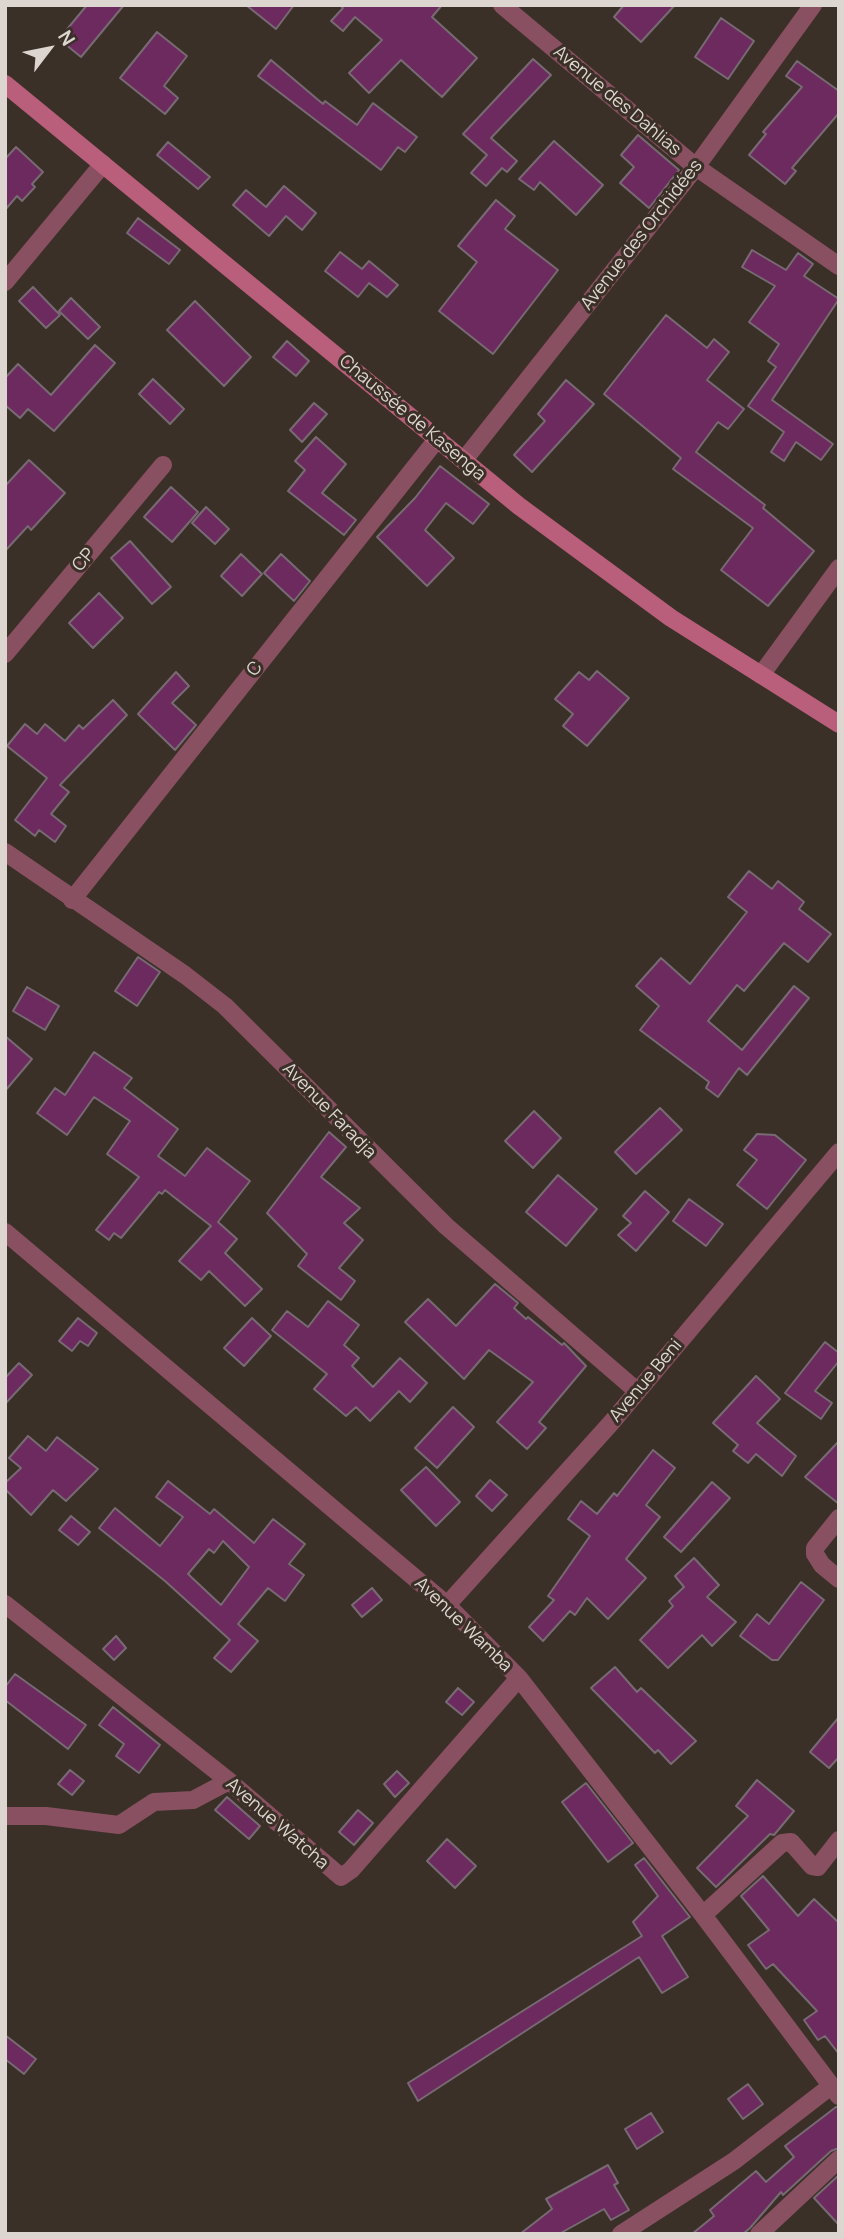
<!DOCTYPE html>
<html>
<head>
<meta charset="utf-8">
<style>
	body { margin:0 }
	#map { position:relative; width:844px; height:2239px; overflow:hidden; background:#3a3027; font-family:Manrope,sans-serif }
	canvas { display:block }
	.frame { position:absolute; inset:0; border:7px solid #dcd5d0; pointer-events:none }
	.north { position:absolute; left:14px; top:14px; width:70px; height:70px; -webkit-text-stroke:5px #3a3027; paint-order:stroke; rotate:58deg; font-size:19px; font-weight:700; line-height:28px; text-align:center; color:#dcd5d0 }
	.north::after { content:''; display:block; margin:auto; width:24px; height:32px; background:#dcd5d0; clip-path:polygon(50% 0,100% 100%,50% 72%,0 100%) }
</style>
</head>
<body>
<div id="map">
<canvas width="844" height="2239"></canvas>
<div class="frame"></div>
<div class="north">N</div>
</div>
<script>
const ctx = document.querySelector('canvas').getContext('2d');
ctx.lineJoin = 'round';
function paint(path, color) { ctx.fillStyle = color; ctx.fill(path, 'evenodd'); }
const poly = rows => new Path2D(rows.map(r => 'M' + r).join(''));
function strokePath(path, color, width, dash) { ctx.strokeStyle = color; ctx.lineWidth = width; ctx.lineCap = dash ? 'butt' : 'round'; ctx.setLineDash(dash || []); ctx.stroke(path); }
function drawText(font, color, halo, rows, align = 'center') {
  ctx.font = font + ' Manrope,sans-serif'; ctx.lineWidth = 6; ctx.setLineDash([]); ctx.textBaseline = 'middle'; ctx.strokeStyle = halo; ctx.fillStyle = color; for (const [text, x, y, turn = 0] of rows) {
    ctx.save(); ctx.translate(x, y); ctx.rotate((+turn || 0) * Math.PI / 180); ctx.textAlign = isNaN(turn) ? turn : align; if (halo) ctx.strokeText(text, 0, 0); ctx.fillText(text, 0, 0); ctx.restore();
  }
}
const building = poly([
	[87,5,124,5,81,57,59,39,87,5],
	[246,5,294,5,276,29,246,5],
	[340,5,442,5,432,17,477,58,442,97,401,60,369,93,349,73,382,40,355,17,343,31,331,21,343,8,340,5],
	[624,5,675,5,641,42,614,17,624,5],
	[721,18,754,41,728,79,695,57,721,18],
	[157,32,187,56,164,86,178,98,165,114,120,78,157,32],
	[533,59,551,75,491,138,517,161,507,172,502,168,486,186,471,173,487,155,463,134,533,59],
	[271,60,323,104,325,101,357,125,373,103,417,137,405,152,398,147,381,170,258,76,271,60],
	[797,61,839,91,839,113,792,168,796,171,785,184,749,155,766,134,763,132,802,87,786,76,797,61],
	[638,135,679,170,649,208,620,183,634,167,621,155,638,135],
	[554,141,603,185,576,215,540,182,534,190,519,179,554,141],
	[168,142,210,177,198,189,157,155,168,142],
	[16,147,43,172,32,184,35,187,22,201,17,196,5,210,5,159,16,147],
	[284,186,316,213,302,230,286,216,269,236,233,205,246,190,266,207,284,186],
	[496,200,515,216,505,229,558,270,493,354,439,311,477,262,458,246,496,200],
	[138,218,180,250,169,264,127,233,138,218],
	[752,250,786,270,798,253,813,264,804,276,839,299,772,400,833,444,821,460,796,442,784,461,771,452,784,432,748,406,776,367,768,361,779,344,749,322,775,286,742,267,752,250],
	[340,252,362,269,369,261,398,285,387,297,369,283,358,297,325,271,340,252],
	[33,287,60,315,46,328,19,301,33,287],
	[71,298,100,327,88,339,59,311,71,298],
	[195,301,251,357,224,386,167,330,195,301],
	[666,315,707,348,714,339,729,352,707,380,744,409,728,429,718,422,696,452,765,505,763,508,814,551,768,606,721,570,753,528,673,469,681,458,604,394,666,315],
	[287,341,309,361,296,376,273,357,287,341],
	[95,345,115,363,54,431,28,409,20,418,5,405,5,378,18,364,51,395,95,345],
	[153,379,184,409,170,424,139,394,153,379],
	[566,380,594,404,532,472,514,455,545,421,538,414,566,380],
	[314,403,327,414,302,442,290,430,314,403],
	[316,437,346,464,322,493,356,520,344,535,288,491,305,470,295,461,316,437],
	[29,460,65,493,31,530,28,526,5,551,5,486,29,460],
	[440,466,489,504,473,524,446,503,425,530,454,558,427,586,377,537,415,498,440,466],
	[171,487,198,512,172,542,144,517,171,487],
	[206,507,229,529,215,544,192,523,206,507],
	[130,541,171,587,152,604,111,558,130,541],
	[241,554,262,574,242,596,221,576,241,554],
	[281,554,310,581,294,601,264,573,281,554],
	[99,593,123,618,93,648,69,623,99,593],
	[597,671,629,698,587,746,563,726,573,714,555,699,579,672,589,680,597,671],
	[176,672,189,686,172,703,196,725,175,750,138,714,176,672],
	[113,700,127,715,60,785,69,792,51,814,66,826,55,842,39,830,35,836,15,820,47,778,7,746,25,724,37,734,45,724,65,741,79,725,83,729,113,700],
	[749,871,772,889,778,881,804,902,799,909,831,934,808,962,784,943,744,991,737,985,708,1021,742,1050,794,986,809,998,747,1075,739,1068,718,1097,706,1088,709,1082,640,1030,659,1006,636,986,661,958,690,984,747,912,728,897,749,871],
	[138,957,160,972,137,1006,115,991,138,957],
	[27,987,59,1006,45,1030,13,1011,27,987],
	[5,1036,32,1059,5,1091,5,1036],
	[94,1052,132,1078,124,1088,178,1129,158,1156,185,1176,207,1148,250,1181,218,1222,237,1239,225,1253,262,1289,245,1306,209,1271,201,1280,179,1261,211,1226,165,1190,162,1194,159,1192,121,1238,114,1233,109,1240,96,1230,139,1177,107,1154,130,1121,94,1097,67,1135,37,1113,55,1088,65,1095,94,1052],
	[660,1108,682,1130,636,1174,615,1152,660,1108],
	[534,1111,561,1138,533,1168,505,1141,534,1111],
	[329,1132,346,1147,321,1177,360,1208,344,1223,363,1240,339,1268,355,1281,341,1300,298,1266,307,1254,267,1213,329,1132],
	[757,1134,775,1135,806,1160,767,1209,737,1185,757,1160,744,1150,757,1134],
	[558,1175,597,1209,566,1246,526,1212,558,1175],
	[645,1191,669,1212,636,1251,618,1235,631,1223,623,1216,645,1191],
	[689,1199,723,1224,706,1246,673,1221,689,1199],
	[495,1284,518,1303,514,1308,526,1319,528,1317,562,1345,564,1343,586,1366,539,1422,546,1428,527,1449,497,1422,533,1382,489,1350,464,1379,405,1322,428,1299,456,1326,495,1284],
	[328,1301,359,1325,344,1345,359,1358,352,1366,373,1387,400,1358,427,1383,410,1402,399,1391,370,1421,356,1407,346,1416,314,1389,327,1374,272,1330,287,1311,308,1327,328,1301],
	[78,1318,97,1333,88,1346,80,1341,72,1351,59,1341,78,1318],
	[252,1318,271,1336,244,1366,224,1348,252,1318],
	[825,1342,839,1353,839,1361,815,1391,832,1403,821,1419,785,1393,825,1342],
	[19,1363,32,1375,5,1404,5,1378,19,1363],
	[756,1376,780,1399,757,1423,796,1456,782,1476,756,1454,748,1463,733,1451,738,1445,713,1423,756,1376],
	[453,1407,474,1427,437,1468,415,1448,453,1407],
	[28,1436,46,1451,57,1437,98,1469,66,1501,53,1490,31,1515,5,1489,5,1483,21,1468,9,1458,28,1436],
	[839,1441,839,1504,805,1477,839,1441],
	[653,1450,675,1468,646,1505,660,1517,626,1559,646,1578,608,1619,587,1598,575,1615,570,1611,543,1641,529,1627,554,1600,548,1596,590,1536,568,1519,581,1501,597,1514,614,1493,617,1496,653,1450],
	[426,1467,460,1502,436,1526,401,1490,426,1467],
	[490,1480,507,1495,492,1511,476,1496,490,1480],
	[168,1481,210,1514,214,1509,254,1543,273,1519,305,1544,289,1564,304,1575,285,1601,268,1588,238,1624,258,1641,231,1672,214,1658,230,1640,165,1581,99,1528,115,1508,160,1546,183,1517,156,1497,168,1481],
	[223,1541,249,1567,221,1605,188,1574,209,1549,214,1553,223,1541],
	[712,1482,730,1498,681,1552,664,1537,712,1482],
	[71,1516,90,1532,78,1545,59,1530,71,1516],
	[694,1558,719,1585,707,1597,736,1622,712,1646,702,1635,668,1668,640,1640,673,1606,669,1601,684,1587,675,1576,694,1558],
	[801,1582,824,1600,778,1660,772,1660,740,1636,757,1614,769,1624,801,1582],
	[372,1588,382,1600,362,1617,352,1605,372,1588],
	[116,1636,126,1648,114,1660,103,1649,116,1636],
	[615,1667,637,1692,641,1688,696,1741,671,1764,658,1750,655,1753,591,1688,615,1667],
	[15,1674,86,1725,68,1749,5,1700,5,1687,15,1674],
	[458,1688,474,1702,462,1715,446,1702,458,1688],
	[113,1707,160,1745,139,1773,116,1756,124,1744,99,1725,113,1707],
	[839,1717,839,1757,829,1768,810,1752,839,1717],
	[70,1770,84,1781,72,1795,58,1784,70,1770],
	[397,1771,409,1783,395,1797,384,1784,397,1771],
	[757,1780,794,1811,774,1835,770,1834,716,1887,697,1868,748,1816,736,1806,757,1780],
	[586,1783,633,1843,608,1862,562,1802,586,1783],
	[227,1797,260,1826,249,1839,215,1810,227,1797],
	[358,1810,373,1823,354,1845,339,1832,358,1810],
	[447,1839,476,1866,455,1888,427,1861,447,1839],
	[644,1858,690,1917,662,1936,688,1977,662,1993,639,1957,418,2101,408,2083,642,1936,633,1922,658,1896,635,1865,644,1858],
	[763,1876,798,1916,814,1899,839,1923,839,2054,825,2036,818,2040,804,2020,817,2011,773,1964,766,1969,748,1945,769,1930,741,1896,763,1876],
	[5,2035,36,2059,24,2074,5,2059,5,2035],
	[748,2084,763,2104,743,2119,728,2099,748,2084],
	[836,2107,839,2107,839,2148,831,2151,783,2195,781,2192,750,2228,743,2234,692,2234,714,2216,710,2210,756,2171,766,2182,794,2157,785,2146,836,2107],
	[651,2113,663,2132,637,2149,625,2129,651,2113],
	[608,2165,618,2183,614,2185,629,2210,611,2220,604,2209,559,2234,520,2234,552,2209,546,2199,608,2165],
	[839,2175,839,2225,814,2198,839,2175]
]);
paint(building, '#6d2a5e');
strokePath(building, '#776a73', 2);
strokePath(poly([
	[502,5,696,167,839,266],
	[5,282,103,164],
	[464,460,696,167,813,5],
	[5,654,163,465],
	[761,675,839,568],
	[5,852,185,975,225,1006,446,1226,637,1391],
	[72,900,438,438],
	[5,1232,447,1605,519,1678,703,1915,839,2096],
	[839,1518,815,1548,815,1554,822,1565,839,1579],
	[5,1604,229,1781,341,1877,351,1870,519,1678],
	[447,1605,611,1423,839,1152],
	[5,1816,46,1816,119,1825,154,1802,193,1800,229,1781],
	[703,1915,782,1843,791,1842,812,1866,818,1867,839,1840],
	[621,2234,734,2161,831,2086],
	[759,2234,839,2159]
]), '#895061', 18);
strokePath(poly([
	[5,84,519,506,671,618,839,724]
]), '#b95e7b', 18);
drawText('18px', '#dcd5d0', '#3a3027', [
	["Avenue des Dahlias",617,101,40],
	["Avenue des Orchidées",642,235,-52],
	["Chaussée de Kasenga",412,418,40],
	["CP",84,560,-50],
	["C",255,669,-52],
	["Avenue Faradja",329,1111,46],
	["Avenue Beni",646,1381,-50],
	["Avenue Wamba",463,1625,44],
	["Avenue Watcha",277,1824,41]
]);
</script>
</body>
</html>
